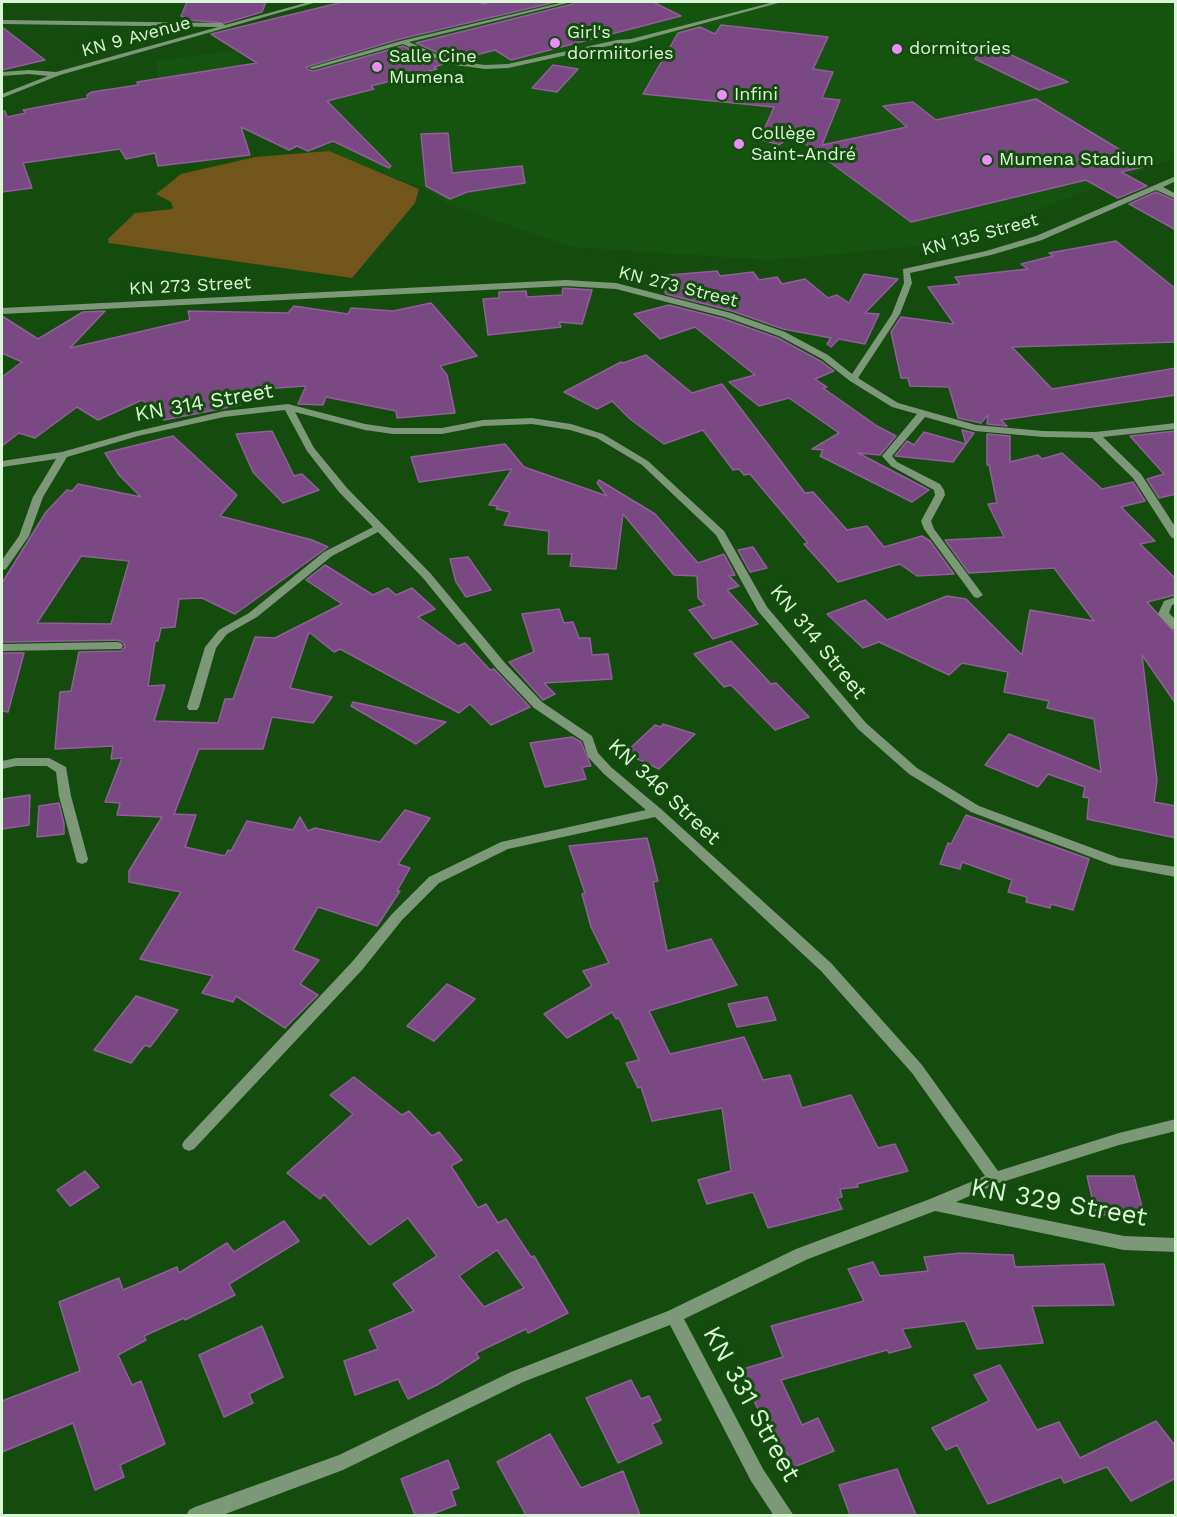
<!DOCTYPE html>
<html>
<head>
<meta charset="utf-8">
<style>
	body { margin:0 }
	#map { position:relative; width:1177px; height:1517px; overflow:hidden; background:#144c0e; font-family:"Work Sans",sans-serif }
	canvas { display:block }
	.frame { position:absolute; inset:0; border:3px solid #d9f7d5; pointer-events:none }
</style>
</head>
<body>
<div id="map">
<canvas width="1177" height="1517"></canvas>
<div class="frame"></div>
</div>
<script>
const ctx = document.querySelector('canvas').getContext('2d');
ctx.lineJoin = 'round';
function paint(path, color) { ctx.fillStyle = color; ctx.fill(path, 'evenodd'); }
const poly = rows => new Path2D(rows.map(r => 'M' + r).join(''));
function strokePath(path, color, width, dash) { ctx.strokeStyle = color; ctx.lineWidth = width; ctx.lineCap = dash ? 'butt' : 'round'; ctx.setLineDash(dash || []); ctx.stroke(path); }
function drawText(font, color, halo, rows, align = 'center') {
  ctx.font = font + ' "Work Sans",sans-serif'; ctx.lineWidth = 6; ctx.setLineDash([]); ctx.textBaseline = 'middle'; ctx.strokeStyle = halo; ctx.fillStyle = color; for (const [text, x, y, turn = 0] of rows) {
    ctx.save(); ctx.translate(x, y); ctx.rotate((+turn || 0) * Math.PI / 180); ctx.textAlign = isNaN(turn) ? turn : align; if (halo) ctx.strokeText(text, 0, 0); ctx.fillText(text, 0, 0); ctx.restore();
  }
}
paint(poly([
	[544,2,1175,2,1175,158,944,244,770,260,573,247,448,204,423,188,264,129,158,79,156,61,239,50,240,63,250,71,446,29,497,16]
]), '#15540e');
paint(poly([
	[329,151,419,189,415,203,352,278,109,243,108,239,135,213,173,209,171,202,156,194,181,174,255,157]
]), '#72551a');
const building = poly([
	[187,2,266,2,262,12,225,23,188,20,181,16,187,2],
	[343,2,478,2,483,4,492,2,556,2,400,39,306,67,308,70,314,71,403,46,443,64,434,67,437,69,371,86,374,89,327,101,391,166,389,168,333,141,308,151,297,146,289,150,241,127,250,155,158,166,155,153,126,159,120,149,23,163,32,188,2,192,2,111,5,111,7,117,26,113,23,110,88,98,87,95,92,92,138,85,137,82,257,63,211,34,343,2],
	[574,2,653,2,681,16,511,60,495,50,461,59,450,58,416,43,573,4,574,2],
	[721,25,828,37,813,69,833,72,822,98,840,100,822,145,907,127,883,106,913,102,936,120,1036,99,1147,166,1121,172,1147,186,1118,198,1086,180,911,222,793,135,779,145,760,139,774,107,643,94,678,33,700,27,715,34,721,25],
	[2,27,45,60,2,70,2,27],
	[984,42,1068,82,1039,90,975,59,984,42],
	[553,65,578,69,557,92,532,88,553,65],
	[448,133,452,173,522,166,525,183,467,192,450,199,426,186,421,134,448,133],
	[1156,192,1176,201,1176,230,1129,204,1156,192],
	[1116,241,1176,289,1176,342,1012,347,1052,389,1176,368,1176,395,1001,420,1007,426,987,424,988,415,981,423,958,418,949,387,910,386,908,378,901,378,891,332,901,317,954,324,928,287,960,284,955,277,1028,269,1021,264,1053,256,1049,253,1116,241],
	[717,271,720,276,753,272,759,280,777,277,782,284,805,279,828,298,837,295,849,303,864,274,898,279,865,313,879,314,865,344,839,339,831,347,827,344,831,338,783,329,732,311,666,294,657,276,717,271],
	[563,288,592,290,582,324,559,322,561,327,488,335,483,299,499,298,499,292,526,291,527,297,562,295,563,288],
	[431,303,477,356,440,366,447,375,455,413,397,418,396,411,326,397,323,405,298,404,306,386,233,391,240,405,164,420,142,400,98,420,77,407,35,438,19,433,2,446,2,377,22,362,2,353,2,316,38,339,83,312,105,311,70,348,190,320,188,311,288,313,294,306,348,314,351,308,393,311,431,303],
	[669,305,724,319,778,338,822,362,834,371,815,379,827,387,823,388,877,426,896,436,880,455,858,453,929,490,912,502,820,456,823,450,812,449,839,433,789,398,759,406,729,382,755,375,695,327,660,339,634,314,669,305],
	[646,355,692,393,722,384,805,493,813,492,847,530,867,526,884,547,922,536,930,541,954,574,917,576,900,564,838,582,804,544,808,543,750,474,744,475,739,469,733,470,703,430,664,444,630,419,612,401,597,409,564,392,621,362,623,363,646,355],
	[962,430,974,433,953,462,895,456,907,441,914,445,924,432,966,444,962,430],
	[272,431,294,476,302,474,319,490,283,503,253,472,236,434,272,431],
	[1176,431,1176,494,1159,498,1147,479,1164,474,1130,436,1176,431],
	[987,434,1010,436,1010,462,1038,455,1042,459,1062,453,1102,489,1133,482,1145,501,1121,507,1155,541,1140,544,1176,579,1175,595,1147,602,1176,634,1176,704,1142,655,1157,781,1154,802,1176,806,1176,838,1087,819,1089,798,1083,797,1085,787,1048,774,1038,787,985,765,1009,734,1101,772,1094,719,1047,708,1049,701,1004,692,1008,672,962,663,949,675,879,642,863,648,827,614,865,600,887,620,947,596,966,599,1022,655,1030,610,1094,621,1054,568,969,573,945,540,1004,537,988,504,997,503,989,465,987,465,987,434],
	[173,436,237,495,220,516,312,540,328,547,235,614,202,598,179,599,175,627,161,628,158,641,155,641,148,686,165,685,154,721,218,723,225,699,233,699,255,637,275,638,342,604,306,580,325,565,373,595,388,588,396,595,412,588,435,609,418,617,458,646,465,643,490,670,494,669,530,707,491,725,470,704,459,713,340,649,334,652,309,632,290,688,332,697,313,723,272,717,263,749,199,749,174,814,196,815,185,847,225,856,228,850,231,851,247,821,293,830,300,817,308,831,315,828,380,842,405,810,430,818,398,864,410,868,397,891,400,891,377,926,318,907,293,950,319,960,300,984,318,995,285,1028,236,996,233,1002,202,993,213,976,140,959,181,892,129,882,129,871,162,817,117,815,120,803,105,802,122,758,111,759,113,746,55,749,60,692,71,691,79,652,121,651,125,647,123,642,117,640,2,642,2,583,46,512,67,490,72,491,78,484,141,497,119,475,105,453,173,436],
	[81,556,129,561,111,624,37,623,81,556],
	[505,444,524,467,607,496,597,483,599,480,655,514,698,563,724,554,735,575,729,576,739,586,727,590,758,624,713,639,689,610,705,605,698,598,697,576,674,575,623,514,616,569,570,566,572,554,548,554,549,531,504,525,510,512,496,509,498,506,489,505,512,469,419,482,411,457,505,444],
	[753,547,767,568,750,572,738,550,753,547],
	[468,557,491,590,466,597,456,582,450,559,468,557],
	[559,609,564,623,573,622,579,638,590,638,592,655,608,654,612,679,544,683,555,694,543,700,509,662,534,652,522,614,559,609],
	[731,641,771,684,776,683,809,717,775,730,731,685,724,687,694,654,731,641],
	[2,653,24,653,8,712,2,711,2,653],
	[353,702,446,722,416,744,351,706,353,702],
	[663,724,695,734,659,769,625,753,655,725,661,727,663,724],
	[572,737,581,742,591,766,582,767,586,779,545,787,530,743,572,737],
	[30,795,29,825,2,829,2,799,30,795],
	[59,803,64,824,64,834,37,837,39,806,59,803],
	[966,815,1089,859,1073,910,1051,904,1050,908,1026,902,1027,897,1008,892,1012,880,962,862,960,869,940,864,948,843,951,844,966,815],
	[647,838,658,881,653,882,667,951,711,939,737,985,649,1011,670,1054,744,1037,763,1080,790,1075,802,1108,851,1095,878,1148,895,1144,908,1171,857,1184,858,1187,840,1189,842,1197,837,1198,842,1209,768,1228,753,1192,707,1204,698,1180,731,1171,722,1108,652,1121,641,1087,638,1088,626,1063,639,1060,619,1018,616,1019,612,1012,567,1038,544,1014,592,986,583,971,609,963,591,927,582,894,585,893,569,846,647,838],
	[447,984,475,999,434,1041,407,1026,447,984],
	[136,996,178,1010,150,1047,145,1045,131,1063,94,1050,136,996],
	[767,997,776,1020,737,1027,728,1004,767,997],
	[354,1077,402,1115,409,1111,432,1136,439,1132,462,1160,451,1166,478,1208,486,1204,498,1223,506,1219,531,1257,534,1256,568,1313,528,1333,526,1329,476,1353,479,1358,437,1385,408,1399,398,1379,355,1395,344,1361,378,1349,369,1330,414,1311,393,1284,437,1256,408,1218,370,1245,324,1194,320,1199,287,1173,353,1114,330,1095,354,1077],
	[497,1250,524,1288,484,1307,459,1276,497,1250],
	[85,1171,99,1187,70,1206,57,1190,85,1171],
	[1087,1176,1134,1176,1144,1215,1096,1215,1087,1176],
	[284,1221,299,1241,229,1284,235,1295,185,1320,184,1318,144,1336,146,1340,118,1355,132,1385,141,1381,165,1444,120,1465,124,1477,95,1490,73,1423,2,1452,2,1401,80,1371,59,1302,119,1278,123,1290,177,1267,179,1273,227,1243,234,1252,284,1221],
	[961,1253,1013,1255,1015,1267,1104,1264,1114,1305,1032,1306,1043,1343,977,1349,965,1321,902,1329,911,1347,889,1353,887,1350,781,1380,802,1425,818,1418,834,1451,794,1467,766,1414,761,1416,740,1370,783,1357,771,1326,864,1301,848,1269,873,1262,880,1276,928,1271,924,1257,961,1253],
	[262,1326,283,1377,249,1394,253,1403,224,1417,199,1355,262,1326],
	[1000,1365,1037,1430,1059,1422,1080,1458,1156,1421,1176,1447,1176,1478,1131,1501,1107,1467,1064,1483,1061,1477,988,1504,957,1445,946,1450,932,1428,989,1401,974,1375,1000,1365],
	[631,1380,641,1399,649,1396,661,1420,652,1424,662,1443,618,1463,586,1398,631,1380],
	[550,1434,581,1488,623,1471,640,1515,526,1515,497,1462,550,1434],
	[448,1460,459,1488,451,1491,456,1505,430,1515,415,1515,401,1479,448,1460],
	[897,1469,916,1515,850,1515,839,1485,897,1469]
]);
paint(building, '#7a4883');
strokePath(building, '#925e9b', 1.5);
paint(poly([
	[564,2,572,2,409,42,449,60,485,65,508,64,617,40,631,39,774,2,782,2,631,43,617,44,508,68,485,69,448,64,403,44,313,69,308,68,401,41,564,2]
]), '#7d9779');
paint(poly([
	[309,2,317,2,60,75,2,98,2,94,48,76,29,74,2,76,2,72,29,70,56,72,218,27,2,24,2,20,222,23,225,25,309,2],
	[1176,176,1176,181,1163,187,1176,194,1176,199,1156,190,1042,240,991,255,910,273,912,283,900,314,858,378,898,403,976,425,1043,431,1095,432,1176,423,1176,429,1103,437,1141,474,1176,528,1176,540,1171,537,1133,478,1092,438,1043,437,975,431,925,417,892,456,897,462,940,484,944,490,945,495,931,521,934,529,983,595,978,598,974,597,924,529,921,521,935,495,934,490,891,466,882,456,917,414,892,407,850,381,822,359,779,336,725,317,616,289,566,286,2,314,2,308,566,280,616,283,731,313,785,332,828,355,852,374,892,314,904,283,903,269,986,251,1036,236,1176,176],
	[288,404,365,424,393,428,442,428,483,420,532,418,571,424,603,434,648,461,724,531,767,607,866,723,917,768,979,806,1119,858,1176,867,1176,877,1112,865,971,812,909,774,858,729,758,611,716,535,642,465,597,438,570,430,532,424,483,426,442,434,393,434,365,430,295,412,314,448,347,488,431,574,505,663,542,702,592,736,598,753,612,768,661,809,831,963,922,1065,998,1171,1119,1133,1176,1119,1176,1131,1119,1145,999,1183,956,1202,1124,1236,1176,1238,1176,1252,1124,1250,935,1211,808,1259,684,1319,763,1469,794,1516,774,1516,751,1481,670,1325,523,1382,343,1470,220,1516,186,1516,189,1510,195,1507,339,1455,511,1372,668,1311,796,1249,930,1199,985,1176,912,1073,821,971,655,817,508,849,439,883,402,920,362,970,194,1149,189,1151,184,1149,182,1145,184,1141,352,962,392,914,429,877,501,842,646,810,604,774,588,757,583,741,534,708,497,669,423,578,378,532,332,556,257,617,227,634,216,648,199,707,197,710,189,710,187,707,205,647,219,630,249,613,324,552,373,527,339,492,307,451,285,410,224,417,138,436,67,457,43,497,29,536,6,569,2,570,2,560,19,536,33,497,56,459,2,467,2,461,62,452,133,432,224,411,288,404],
	[1176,597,1176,604,1172,605,1169,613,1176,620,1176,630,1172,629,1158,614,1164,601,1176,597],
	[117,642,121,643,123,646,121,649,2,651,2,644,117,642],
	[16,758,49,758,66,767,71,796,88,859,87,862,82,864,77,862,76,859,59,796,56,772,47,766,16,766,2,769,2,761,16,758]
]), '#7d9779');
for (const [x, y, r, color] of [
	[555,43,6,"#eb8dfb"],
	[897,49,6,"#eb8dfb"],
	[377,67,6,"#eb8dfb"],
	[722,95,6,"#eb8dfb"],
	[739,144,6,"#eb8dfb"],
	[987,160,6,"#eb8dfb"]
]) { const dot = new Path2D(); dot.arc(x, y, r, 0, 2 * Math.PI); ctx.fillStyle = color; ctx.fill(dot); strokePath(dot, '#144c0e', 2); }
drawText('18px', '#d9f7d5', '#144c0e', [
	["Girl's",567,33],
	["dormiitories",567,54],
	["dormitories",909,49],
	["Salle Cine",389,57],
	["Mumena",389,78],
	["Infini",734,95],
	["Collège",751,134],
	["Saint-André",751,155],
	["Mumena Stadium",999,160]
], 'left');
drawText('18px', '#d9f7d5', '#144c0e', [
	["KN 9 Avenue",136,37,-15],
	["KN 135 Street",980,235,-15],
	["KN 273 Street",190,286,-3],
	["KN 273 Street",678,287,14]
]);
drawText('21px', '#d9f7d5', '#144c0e', [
	["KN 314 Street",204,403,-10],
	["KN 314 Street",818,642,51],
	["KN 346 Street",664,792,43]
]);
drawText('26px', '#d9f7d5', '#144c0e', [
	["KN 329 Street",1059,1203,10],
	["KN 331 Street",751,1404,61]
]);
</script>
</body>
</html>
